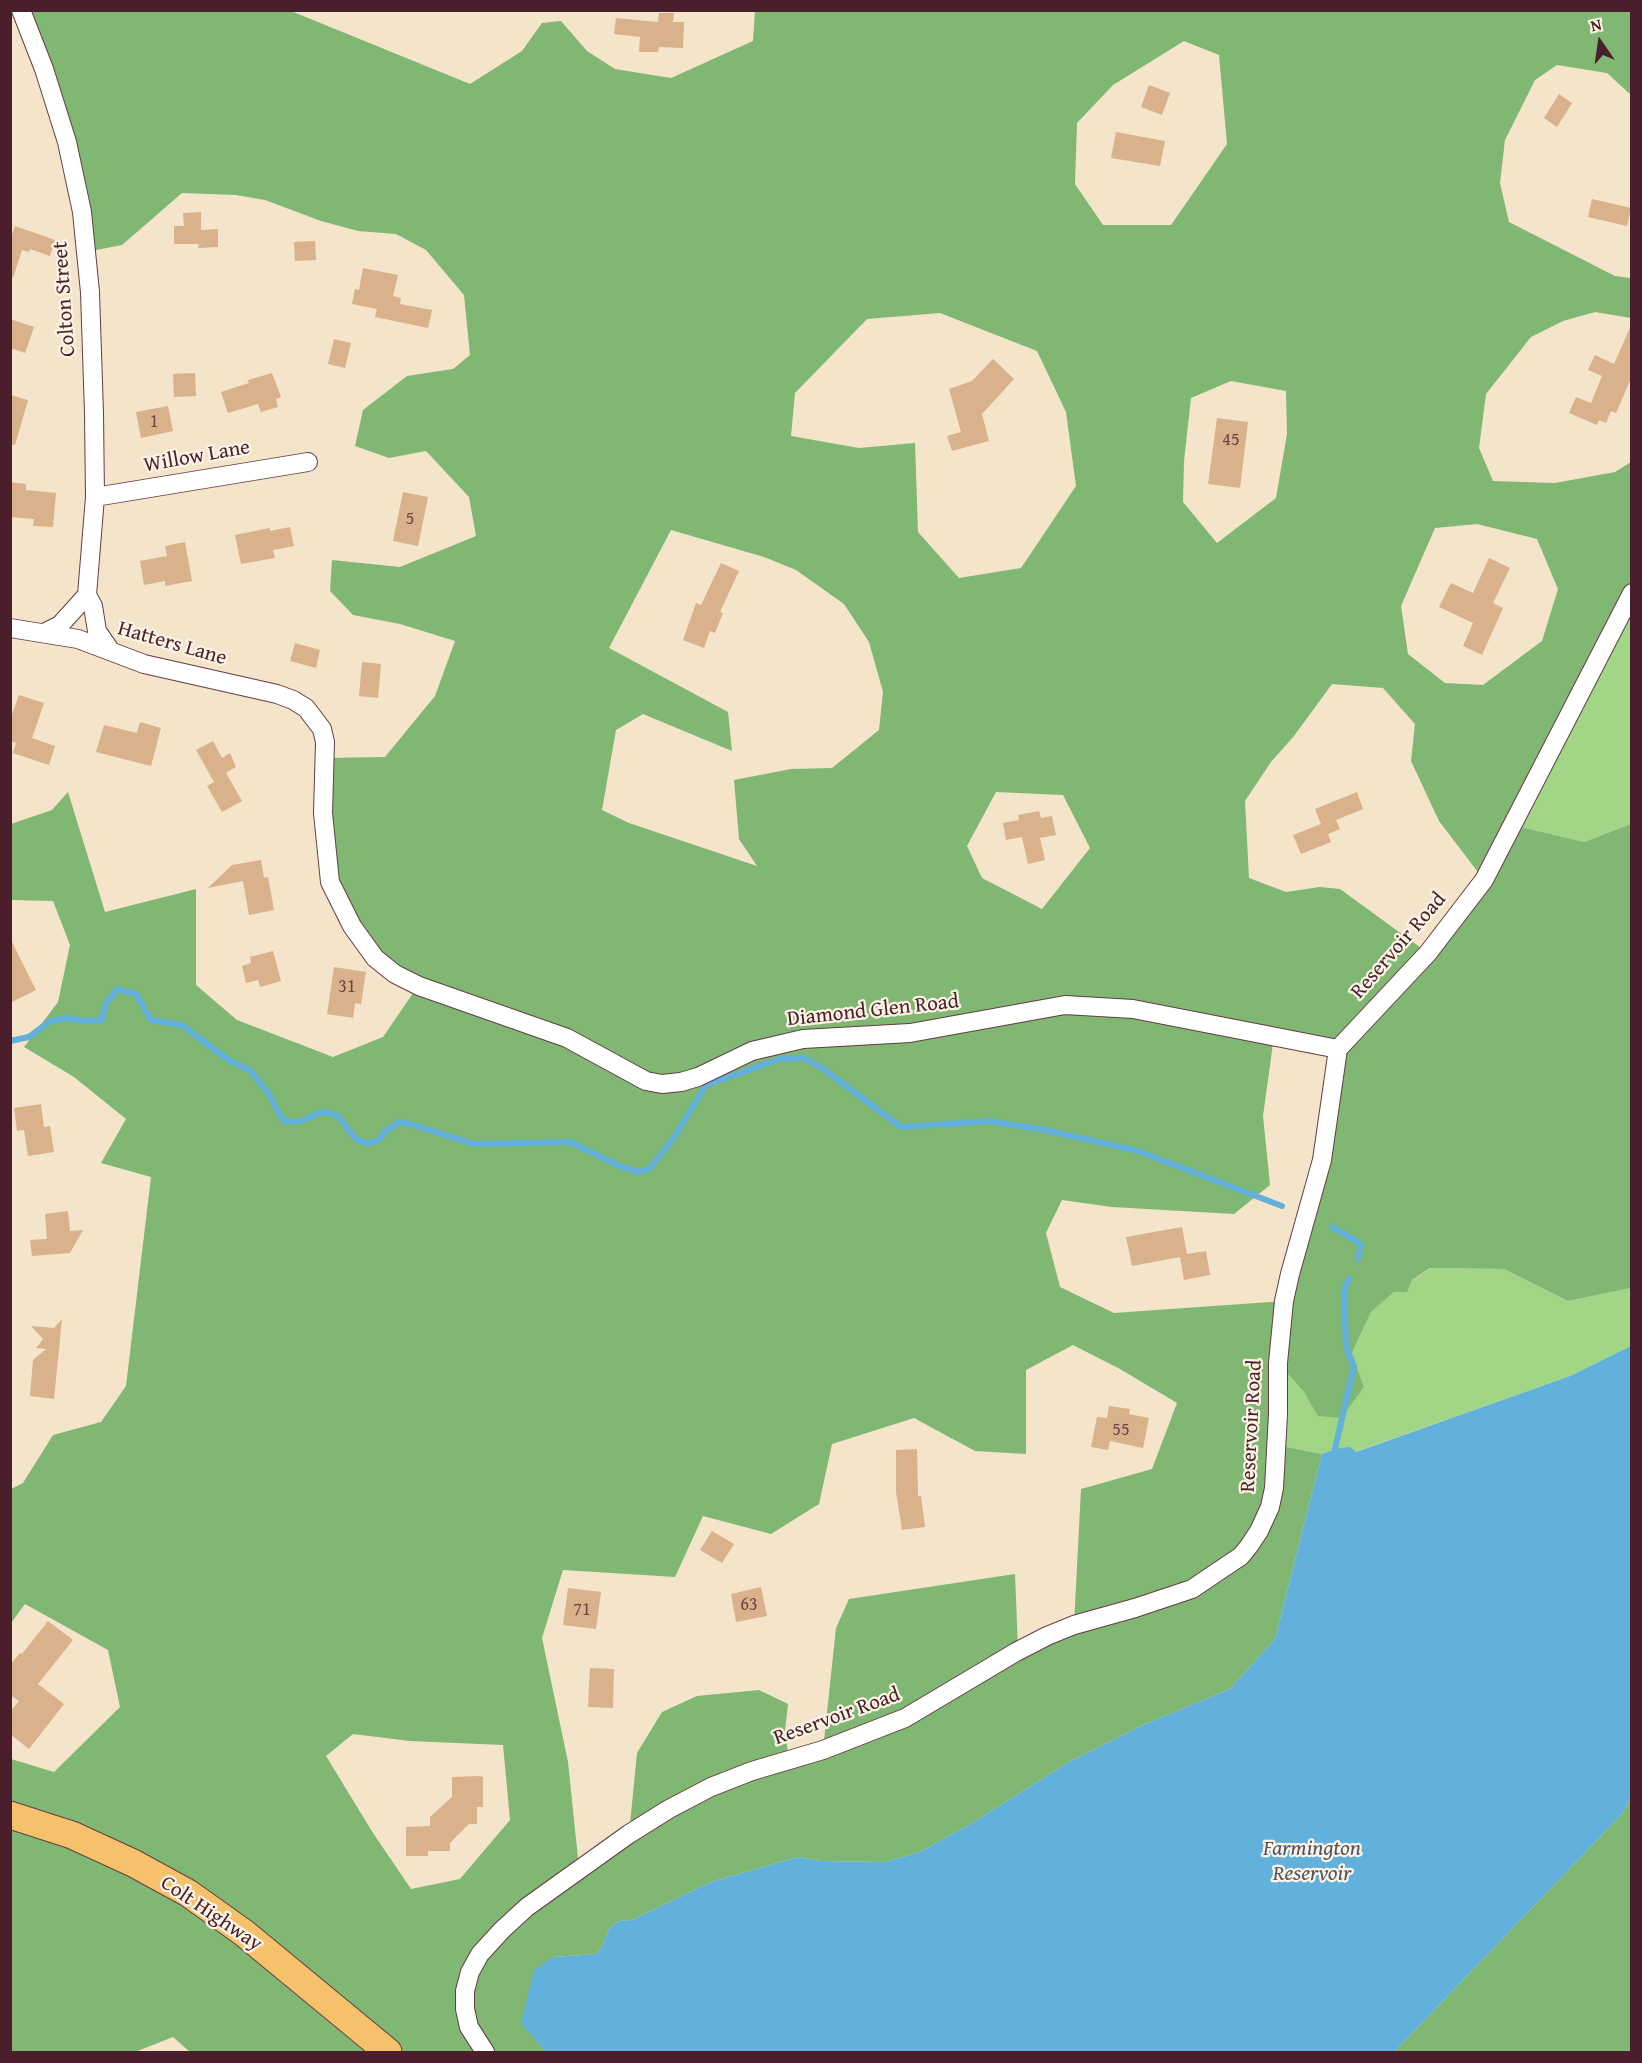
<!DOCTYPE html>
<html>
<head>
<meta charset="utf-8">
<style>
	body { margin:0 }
	#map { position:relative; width:1642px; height:2063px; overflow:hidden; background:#f4e4c9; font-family:"Gentium Book Plus",serif }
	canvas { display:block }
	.frame { position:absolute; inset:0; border:12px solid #4a1f2b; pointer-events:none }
	.north { position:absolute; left:1570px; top:12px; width:60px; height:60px; -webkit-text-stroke:4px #fcf5e5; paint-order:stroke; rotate:347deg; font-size:16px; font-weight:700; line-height:24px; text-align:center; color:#4a1f2b }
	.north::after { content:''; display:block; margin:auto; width:21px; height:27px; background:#4a1f2b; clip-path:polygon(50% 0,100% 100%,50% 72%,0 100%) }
</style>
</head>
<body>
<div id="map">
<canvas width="1642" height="2063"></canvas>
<div class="frame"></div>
<div class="north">N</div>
</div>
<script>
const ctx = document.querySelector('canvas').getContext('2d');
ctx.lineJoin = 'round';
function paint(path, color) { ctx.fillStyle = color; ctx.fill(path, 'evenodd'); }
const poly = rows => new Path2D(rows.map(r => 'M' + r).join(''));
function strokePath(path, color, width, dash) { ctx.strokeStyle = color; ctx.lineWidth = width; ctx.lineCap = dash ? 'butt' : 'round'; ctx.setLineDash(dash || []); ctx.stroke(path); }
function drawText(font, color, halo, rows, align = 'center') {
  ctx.font = font + ' "Gentium Book Plus",serif'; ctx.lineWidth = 4.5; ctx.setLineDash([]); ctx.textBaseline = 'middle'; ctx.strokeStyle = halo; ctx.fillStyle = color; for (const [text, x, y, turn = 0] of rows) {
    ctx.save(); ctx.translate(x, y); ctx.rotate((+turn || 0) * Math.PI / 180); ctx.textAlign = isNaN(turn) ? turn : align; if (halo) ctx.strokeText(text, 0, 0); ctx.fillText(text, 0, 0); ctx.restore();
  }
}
paint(poly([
	[1631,593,1631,824,1584,842,1513,825],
	[1431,1268,1504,1269,1568,1301,1631,1288,1631,1346,1570,1376,1355,1452,1335,1449,1322,1454,1276,1445,1278,1363,1304,1392,1318,1415,1364,1387,1352,1353,1371,1312,1394,1292]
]), '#a1d686');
paint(poly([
	[21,11,291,11,470,84,522,51,542,23,561,21,587,51,615,69,671,78,753,41,755,11,1631,11,1631,95,1607,73,1557,65,1535,80,1505,140,1500,183,1509,222,1615,276,1631,278,1631,318,1595,312,1563,321,1531,337,1486,394,1479,448,1493,481,1555,483,1615,472,1631,462,1631,593,1513,825,1584,842,1631,824,1631,1288,1568,1301,1504,1269,1430,1268,1412,1280,1407,1292,1394,1292,1371,1312,1352,1353,1364,1387,1341,1418,1318,1416,1304,1392,1279,1364,1276,1445,1322,1454,1275,1639,1230,1689,1143,1725,1069,1762,974,1822,920,1852,886,1862,820,1861,798,1857,711,1882,632,1920,618,1921,609,1929,604,1943,597,1954,553,1957,522,2023,546,2052,190,2052,173,2037,135,2052,11,2052,11,1759,54,1772,120,1707,108,1650,25,1604,11,1623,11,1489,23,1483,53,1435,101,1422,126,1386,151,1177,101,1163,126,1119,74,1077,24,1047,58,1002,70,945,53,901,11,900,11,824,52,810,68,792,105,912,196,889,196,985,237,1020,333,1057,383,1037,418,986,395,974,330,882,325,758,385,757,435,696,455,641,400,624,353,615,330,591,332,560,400,567,476,536,469,497,426,451,389,458,355,446,363,410,407,376,453,369,470,355,464,295,426,250,396,234,358,231,321,221,265,200,236,195,182,193,122,245,86,252,82,212],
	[1184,41,1219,55,1227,144,1171,225,1103,225,1075,184,1077,123,1113,85],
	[940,313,1037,351,1066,412,1076,486,1021,568,959,578,918,532,915,443,859,448,791,436,795,393,867,319],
	[1231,381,1286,391,1287,434,1276,498,1217,543,1183,502,1184,461,1191,398],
	[1477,524,1537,539,1558,589,1542,641,1483,685,1445,683,1408,654,1401,606,1435,528],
	[671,530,764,557,796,570,844,604,869,642,883,692,879,730,832,768,791,769,734,780,739,839,757,866,629,823,602,810,616,730,643,714,732,751,728,712,609,648],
	[1332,684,1383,688,1415,724,1411,761,1439,821,1484,880,1428,953,1340,889,1320,887,1286,892,1249,878,1245,801,1271,762,1294,736],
	[996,792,1063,795,1090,848,1042,909,982,878,967,846],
	[1274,1036,1337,1049,1284,1301,1114,1313,1060,1287,1046,1233,1062,1200,1112,1207,1234,1214,1270,1185,1263,1116],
	[1073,1345,1120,1369,1177,1403,1152,1469,1081,1489,1074,1625,1018,1650,1015,1574,849,1599,836,1628,823,1750,789,1760,785,1731,788,1704,759,1690,697,1696,662,1712,637,1753,629,1834,579,1868,568,1762,542,1638,563,1570,675,1577,703,1516,771,1534,819,1504,832,1444,914,1418,975,1451,1026,1454,1026,1370],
	[353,1734,410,1741,503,1745,510,1820,460,1879,411,1889,373,1833,326,1756],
	[1631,1797,1631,2052,1394,2052,1622,1814]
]), '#80b773');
paint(poly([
	[1631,1346,1631,1797,1622,1814,1394,2052,546,2052,521,2023,534,1970,553,1957,597,1954,604,1943,609,1929,618,1921,632,1920,711,1882,798,1857,820,1861,886,1862,920,1852,974,1822,1069,1762,1143,1725,1230,1689,1275,1639,1322,1454,1335,1449,1350,1447,1356,1452,1570,1376]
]), '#62b0dc');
strokePath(poly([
	[10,1041,29,1037,50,1021,68,1018,83,1021,102,1020,105,1005,117,989,136,994,151,1020,182,1025,230,1061,250,1070,269,1094,277,1110,284,1121,296,1122,306,1119,319,1113,326,1112,338,1116,356,1139,367,1144,378,1140,386,1131,399,1122,410,1124,474,1144,570,1142,622,1167,639,1172,649,1169,673,1139,706,1085,780,1059,804,1058,822,1068,901,1127,989,1121,1045,1130,1138,1151,1282,1206],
	[1332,1227,1361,1244,1358,1259],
	[1335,1449,1354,1366,1346,1348,1344,1289,1349,1279]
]), '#62b0dc', 6);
paint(poly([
	[659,13,674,13,673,22,684,22,683,48,659,47,658,52,639,52,640,37,614,34,616,18,658,22],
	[1149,85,1170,93,1162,115,1141,107],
	[1559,94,1572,103,1557,127,1544,118],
	[1116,132,1165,141,1160,166,1111,158],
	[1592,199,1631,208,1627,226,1588,217],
	[201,212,201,230,218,229,218,247,198,248,199,244,174,244,174,226,184,226,183,213],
	[15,226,55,240,50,256,30,249,29,252,22,250,13,278,10,277,10,240],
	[315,241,316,260,295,261,294,242],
	[363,268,398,275,393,296,401,298,400,304,432,310,428,328,375,317,377,309,352,304,355,289,359,290],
	[10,319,34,327,25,353,10,348],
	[1632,323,1632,376,1616,413,1611,411,1606,423,1599,420,1597,425,1569,413,1576,397,1591,403,1602,376,1588,370,1595,355,1614,364],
	[334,339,351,343,345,368,328,364],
	[993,359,1014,379,982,414,989,441,952,451,947,436,961,432,949,389,972,381],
	[195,373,196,396,174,397,173,374],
	[272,373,281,397,276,399,278,407,261,412,258,404,228,413,221,392,249,383,248,380],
	[10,395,28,400,15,445,10,444],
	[168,406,173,431,141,438,136,412],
	[1217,418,1248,422,1240,488,1208,484],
	[10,482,26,484,26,490,56,493,53,527,33,526,34,519,10,517],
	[403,492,428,497,418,546,393,541],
	[290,527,294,546,273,550,275,558,241,564,235,535,270,528,270,531],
	[185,542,192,581,165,586,165,581,144,585,140,561,167,556,165,546],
	[1489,558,1510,568,1493,603,1503,608,1482,655,1463,646,1473,623,1439,607,1451,583,1473,593],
	[721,563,739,571,720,612,723,613,715,633,710,631,704,648,683,640,696,603,701,605],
	[295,643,320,650,316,668,290,661],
	[362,662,381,664,378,698,359,696],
	[19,695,44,703,32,738,55,746,49,765,13,753,16,743,10,741,10,720],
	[140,722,161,728,151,766,96,752,104,725,137,733],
	[213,741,222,758,230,753,236,767,226,773,242,801,222,812,207,786,214,782,196,750],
	[1357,792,1363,809,1336,820,1340,829,1328,834,1331,842,1301,854,1293,835,1321,824,1315,809],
	[1039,811,1041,818,1052,816,1056,835,1040,838,1045,860,1028,864,1022,837,1006,840,1003,823,1019,820,1018,815],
	[261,860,264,878,268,877,274,910,249,915,243,881,208,888,232,865],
	[10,938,36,990,10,1003],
	[273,951,281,981,260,987,258,980,246,983,242,966,251,963,250,957],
	[334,967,366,972,361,1004,355,1003,353,1018,327,1014],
	[41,1104,44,1127,50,1126,54,1152,28,1156,24,1130,17,1131,14,1108],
	[68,1211,70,1231,83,1230,70,1253,32,1256,30,1240,47,1239,45,1214],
	[1182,1227,1187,1254,1206,1251,1210,1275,1184,1280,1180,1257,1132,1266,1126,1237],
	[62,1319,54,1399,30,1396,33,1360,46,1349,36,1348,43,1339,31,1326,54,1328],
	[1109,1406,1130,1409,1129,1414,1149,1418,1143,1448,1110,1441,1108,1450,1091,1447,1097,1417,1107,1418],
	[917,1449,918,1496,921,1496,925,1527,902,1530,896,1492,896,1450],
	[712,1531,734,1544,722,1563,700,1550],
	[761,1587,767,1616,736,1622,731,1594],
	[568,1588,601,1592,596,1629,563,1625],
	[48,1621,73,1640,38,1684,64,1704,29,1749,10,1734,10,1712,19,1701,10,1695,10,1665,20,1653,22,1654],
	[590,1668,614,1669,613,1708,588,1707],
	[478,1776,483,1777,483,1807,477,1807,477,1824,469,1824,450,1843,450,1851,428,1851,428,1856,406,1856,406,1827,430,1826,430,1817,452,1797,452,1777]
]), '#d9b18b');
const minor = poly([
	[21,10,44,69,67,142,82,212,90,292,94,413,95,497,87,595],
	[95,497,308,462],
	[10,628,78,639,144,664,277,694,293,700,306,708,322,729,325,742,323,813,330,882,352,926,375,958,395,974,419,986,567,1038,646,1081,662,1084,681,1082,698,1077,752,1051,803,1039,910,1033,1065,1005,1133,1009,1338,1049],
	[44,633,60,625,87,595,93,606,97,631,110,650],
	[485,2052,469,2027,465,2009,465,1991,470,1972,480,1954,502,1930,527,1907,629,1834,669,1809,711,1787,752,1771,823,1750,905,1718,1016,1652,1047,1636,1074,1625,1135,1608,1192,1589,1241,1556,1249,1546,1259,1531,1270,1507,1274,1488,1278,1414,1278,1363,1284,1301,1290,1274,1322,1160,1338,1049,1428,953,1484,880,1632,593]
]);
const highway = poly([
	[10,1815,72,1835,133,1863,188,1893,244,1933,388,2052]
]);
strokePath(minor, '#643d43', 20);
strokePath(highway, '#643d43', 29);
strokePath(minor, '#fff', 18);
strokePath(highway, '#f6c16b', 27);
drawText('18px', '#6e4443', null, [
	["1",154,422],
	["45",1231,440],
	["5",410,519],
	["31",347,987],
	["55",1121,1430],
	["63",749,1605],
	["71",582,1610]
]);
drawText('21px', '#4a1f2b', '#fcf5e5', [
	["Colton Street",65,299,-94],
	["Willow Lane",197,457,-10],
	["Hatters Lane",172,644,16],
	["Reservoir Road",1399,946,-49],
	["Diamond Glen Road",873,1011,-6],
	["Reservoir Road",1252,1426,-87],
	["Reservoir Road",837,1717,-20],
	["Colt Highway",211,1914,34]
]);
drawText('italic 22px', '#525269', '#fcf5e5', [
	["Farmington",1312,1849],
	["Reservoir",1312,1874]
]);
</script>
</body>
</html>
